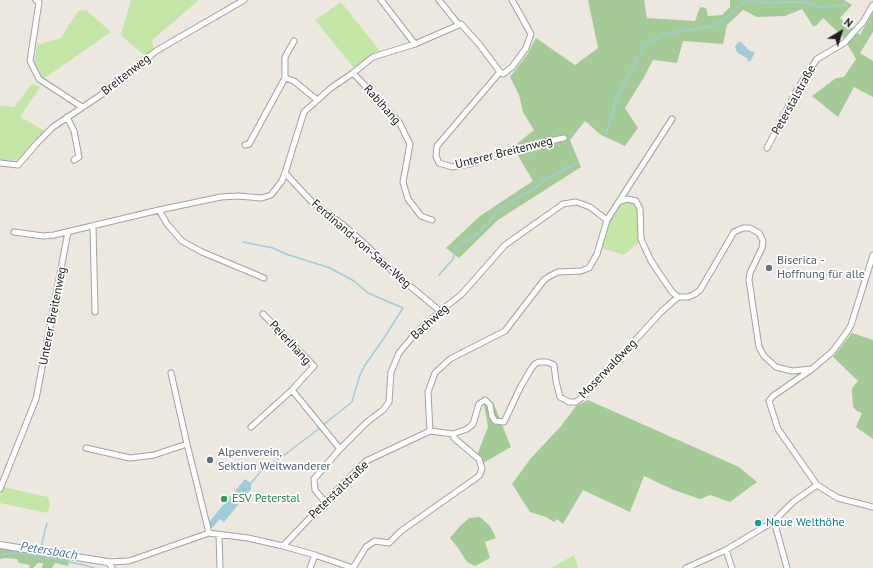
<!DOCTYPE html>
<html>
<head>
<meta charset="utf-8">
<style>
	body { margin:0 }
	#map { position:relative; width:873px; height:568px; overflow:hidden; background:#ece8e0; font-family:"PT Sans",sans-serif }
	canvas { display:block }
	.north { position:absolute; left:821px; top:12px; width:40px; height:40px; -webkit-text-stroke:3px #fff; paint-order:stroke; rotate:38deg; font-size:11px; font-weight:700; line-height:16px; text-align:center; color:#1b1b1b }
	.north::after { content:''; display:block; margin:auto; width:14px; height:18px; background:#1b1b1b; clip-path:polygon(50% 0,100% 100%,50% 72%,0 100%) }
</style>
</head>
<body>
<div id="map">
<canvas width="873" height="568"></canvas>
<div class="north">N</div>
</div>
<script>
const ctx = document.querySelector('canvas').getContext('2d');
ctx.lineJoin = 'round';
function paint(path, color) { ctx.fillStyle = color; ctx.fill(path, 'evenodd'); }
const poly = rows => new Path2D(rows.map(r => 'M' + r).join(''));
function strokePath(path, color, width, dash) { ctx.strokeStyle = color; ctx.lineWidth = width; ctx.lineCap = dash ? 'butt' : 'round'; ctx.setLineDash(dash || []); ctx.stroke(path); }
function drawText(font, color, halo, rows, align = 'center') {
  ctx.font = font + ' "PT Sans",sans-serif'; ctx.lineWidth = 3.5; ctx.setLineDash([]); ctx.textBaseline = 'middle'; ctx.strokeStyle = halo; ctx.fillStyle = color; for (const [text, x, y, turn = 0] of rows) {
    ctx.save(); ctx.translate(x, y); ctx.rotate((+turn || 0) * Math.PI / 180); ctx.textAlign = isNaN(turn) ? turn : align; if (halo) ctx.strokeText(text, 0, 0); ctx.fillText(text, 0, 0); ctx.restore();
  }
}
paint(poly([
	[131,0,199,0,152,40,154,51,145,56,121,35],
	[341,2,380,51,372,54,354,68,315,20],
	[86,10,111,32,43,79,34,65,37,45,61,38,78,11],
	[32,84,40,87,20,117,45,131,19,160,0,161,0,106,14,107],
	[628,202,635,204,637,208,637,228,639,242,624,255,602,248,610,218,615,210,621,205],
	[3,487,48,497,50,505,47,513,0,503,0,495],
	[574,555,578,568,551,568]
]), '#c4e6a6');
paint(poly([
	[588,0,644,0,647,18,695,21,700,7,706,8,708,16,722,15,730,7,730,0,844,0,852,5,840,18,860,35,873,12,873,32,860,53,873,61,873,97,854,87,838,117,812,96,836,78,844,77,856,59,843,37,823,18,816,26,813,26,802,9,785,16,757,17,743,10,727,25,723,44,683,41,677,63,653,60,643,79,625,108,638,128,625,146,601,135,585,121,570,140,581,167,498,220,459,258,446,248,480,216,533,181,513,147,534,130,523,112,519,95,510,77,528,53,536,38,575,65,598,48],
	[852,333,873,340,873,439,856,427,862,413,857,411,853,407,852,392,852,388,858,381,833,357],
	[588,400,739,467,757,482,730,502,710,495,700,499,674,490,644,476,630,512,583,490,563,524,557,519,554,522,546,517,530,512,512,484,531,458,561,426,576,406],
	[493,402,511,447,483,463,477,455,488,427,484,404],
	[480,517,490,526,496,538,485,542,490,558,475,566,467,562,458,548,450,538,460,526,469,518],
	[0,548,69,560,68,566,55,563,52,568,42,568,43,563,38,563,33,568,29,568,30,565,19,563,17,559,5,558,0,559]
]), '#a4cb96');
paint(poly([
	[738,42,741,42,750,51,755,52,750,62,747,60,748,59,738,53,736,50,735,47],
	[245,479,251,483,251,489,224,522,220,519,212,528,210,528,209,522]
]), '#a1cbd9');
strokePath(poly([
	[606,134,616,99,644,47,663,34,709,27,726,18,742,3,748,1,766,3,788,2,804,2,818,7,847,5],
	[243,242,273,248,286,254,330,268,354,281,368,293,403,308,384,338,365,365,360,375,352,402,323,425],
	[439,275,453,259,456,247,475,236,488,223,497,211,514,199,536,188,544,180,576,163],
	[250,484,262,470,283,456,320,428],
	[41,547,47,523],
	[0,555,12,553,30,554,84,565,94,568]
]), '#a1cbd9', 1.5);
const minor = poly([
	[36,0,39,2,30,61,39,79,82,107],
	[381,0,415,44],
	[439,0,459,25],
	[294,41,285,57,285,78,294,81,317,100],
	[500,72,437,146,436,156,439,163,452,167,470,164,536,144,564,138],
	[353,73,399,122,410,144,403,182,408,199,421,216,432,220],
	[67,117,74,131,79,157,74,160],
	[245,145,249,144,285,78],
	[767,148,798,88,817,59,844,43,863,22,873,5],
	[0,163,18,165,38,142,53,127,101,95,156,51,244,0],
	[285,173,313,203,342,224,367,246,393,272,440,311],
	[619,202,627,199,636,201,640,209,641,239,651,261,672,292,678,297,688,297,695,294,700,290,734,232,743,228,750,228,759,233,763,241,762,248,750,273,749,280,759,347,764,356,776,367,792,371,811,369],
	[159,210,167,224,182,241,202,252,264,278],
	[93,226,95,312],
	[14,232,43,236,54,235,159,210,221,197,238,196,262,198,271,195,282,181,285,173,304,112,331,88,353,73,373,57,415,44,461,24,479,44,500,72,503,74,512,67,526,48,531,34,512,0],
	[171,373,187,444,209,533],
	[292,390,340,449],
	[251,427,292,390,314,366,263,314],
	[430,431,453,434,467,429,473,424,479,404,485,400,490,405,492,416,495,421,504,422,520,388,531,369,535,364,539,362,547,362,554,365,556,381,560,397,569,402,576,402,585,395,662,311,678,297],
	[86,448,130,458,154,455,187,444],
	[817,485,838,498,873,507],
	[0,489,36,399,68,232],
	[325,502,315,490,314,479,340,449,367,422,383,410,389,402,391,372,399,353,414,335,440,311,461,295,505,245,563,204,576,202,590,207,607,220],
	[774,521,787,568],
	[219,534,220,568],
	[283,546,315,555,353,568],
	[726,550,732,568],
	[112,568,108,562,129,561,209,533,248,538,283,546,325,502,366,461,430,431,428,392,435,373,450,359,505,331,544,280,550,276,558,272,581,271,589,268,597,254,607,220,672,119],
	[310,568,315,555],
	[353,568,366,547,375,541,389,543,401,531,479,476,482,469,479,459,454,438,453,434],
	[686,568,726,550,774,521,793,502,817,485,778,429,769,401,773,396,812,369,832,352,847,332,851,325,873,255]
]);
const tertiary = poly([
	[0,545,108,562]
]);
strokePath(minor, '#a2a2a2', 7);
strokePath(tertiary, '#a2a2a2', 8);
strokePath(minor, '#fff', 5);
strokePath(tertiary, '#fff', 6);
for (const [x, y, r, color] of [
	[769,268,4,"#6b7280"],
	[210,460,4,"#5c6f8a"],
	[224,499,4,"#2e9e5b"],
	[758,523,4,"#0f9aa8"]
]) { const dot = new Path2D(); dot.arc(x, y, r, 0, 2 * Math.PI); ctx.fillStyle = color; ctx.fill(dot); strokePath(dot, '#fff', 1.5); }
drawText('12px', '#1b1b1b', '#fff', [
	["Breitenweg",126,75,-38],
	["Peterstalstraße",794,100,-61],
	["Rablhang",382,105,48],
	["Unterer Breitenweg",504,153,-14],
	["Ferdinand-von-Saar-Weg",361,244,41],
	["Unterer Breitenweg",53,316,-79],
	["Bachweg",430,322,-42],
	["Peierlhang",290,343,47],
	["Moserwaldweg",608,369,-46],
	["Peterstalstraße",339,490,-44]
]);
drawText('12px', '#5b616d', '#fff', [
	["Biserica -",777,261],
	["Hoffnung für alle",777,275]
], 'left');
drawText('12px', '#4e5e75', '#fff', [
	["Alpenverein,",218,453],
	["Sektion Weitwanderer",218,467]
], 'left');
drawText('12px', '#27864d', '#fff', [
	["ESV Peterstal",232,499]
], 'left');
drawText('12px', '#0d838f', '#fff', [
	["Neue Welthöhe",766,523]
], 'left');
drawText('italic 13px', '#4b76a6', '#fff', [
	["Petersbach",49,551,9]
]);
</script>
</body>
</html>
